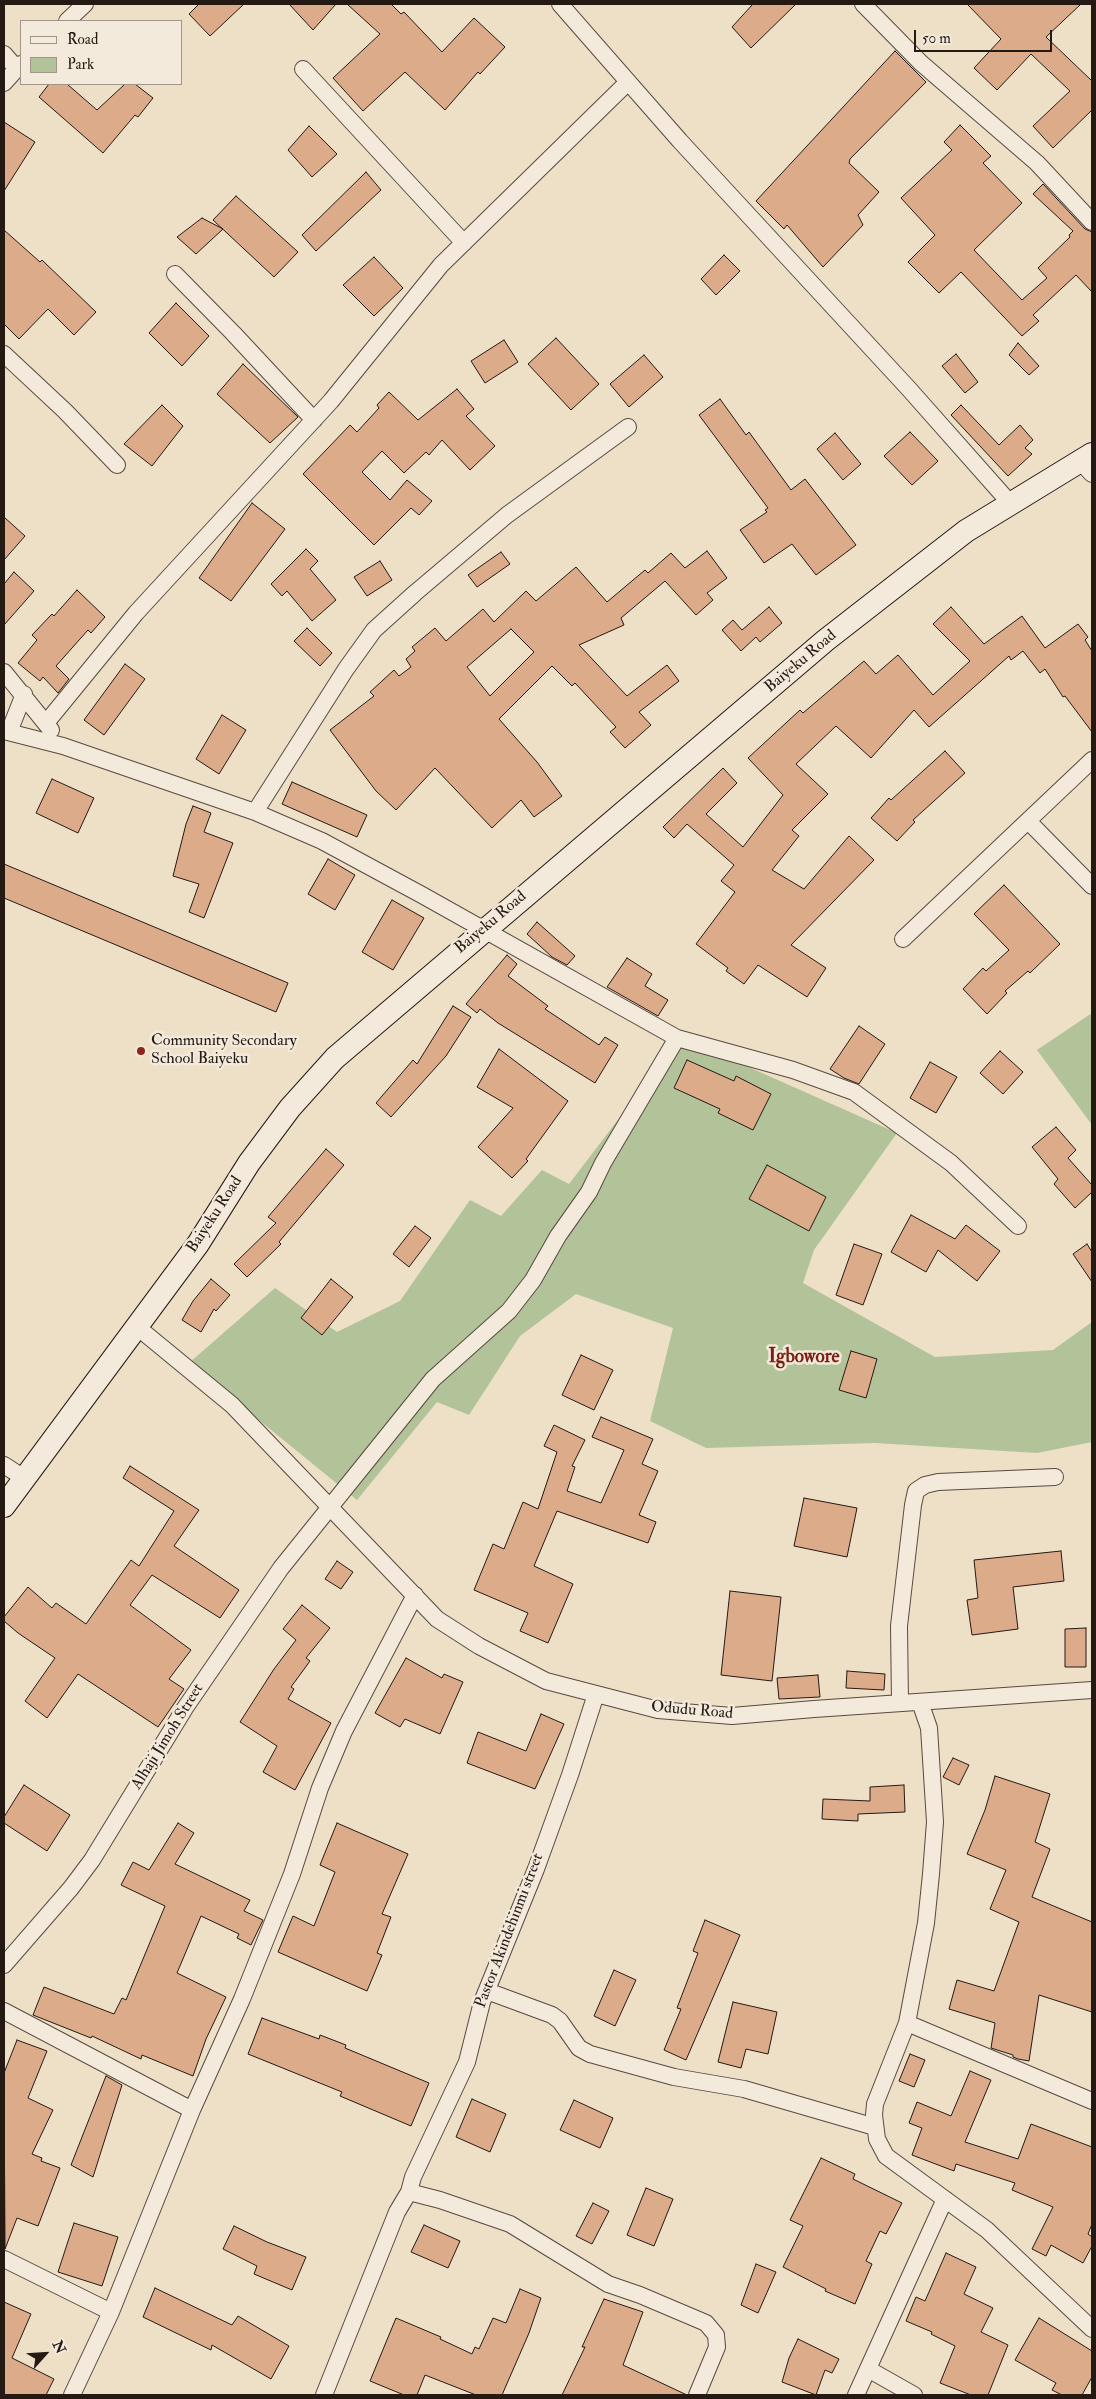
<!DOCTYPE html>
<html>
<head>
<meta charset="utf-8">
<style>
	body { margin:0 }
	#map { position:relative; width:1096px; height:2399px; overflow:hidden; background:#eedfc7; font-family:"IM FELL Double Pica",serif }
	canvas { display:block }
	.frame { position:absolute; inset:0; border:5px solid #251914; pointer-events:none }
	.legend { position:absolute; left:20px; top:20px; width:162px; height:65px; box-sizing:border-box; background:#f4eadb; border:1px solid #a1968b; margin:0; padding:6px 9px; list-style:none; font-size:15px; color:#251914 }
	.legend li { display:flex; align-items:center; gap:10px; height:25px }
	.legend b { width:25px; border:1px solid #a1968b }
	.north { position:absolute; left:20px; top:2329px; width:50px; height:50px; -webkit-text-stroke:4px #f4eadb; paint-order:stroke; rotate:64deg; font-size:14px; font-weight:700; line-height:20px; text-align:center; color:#251914 }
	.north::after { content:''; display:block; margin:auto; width:18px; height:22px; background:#251914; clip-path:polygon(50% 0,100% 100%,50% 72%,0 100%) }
	.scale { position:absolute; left:914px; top:30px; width:138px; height:22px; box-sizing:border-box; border:2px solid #251914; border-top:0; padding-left:6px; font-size:15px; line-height:18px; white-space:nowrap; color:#251914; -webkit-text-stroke:4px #f4eadb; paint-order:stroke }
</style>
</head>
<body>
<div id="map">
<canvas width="1096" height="2399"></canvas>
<div class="frame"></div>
<ul class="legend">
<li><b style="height:6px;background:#f4eadb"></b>Road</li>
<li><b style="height:14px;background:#b2c39a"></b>Park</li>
</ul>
<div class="north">N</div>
<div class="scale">50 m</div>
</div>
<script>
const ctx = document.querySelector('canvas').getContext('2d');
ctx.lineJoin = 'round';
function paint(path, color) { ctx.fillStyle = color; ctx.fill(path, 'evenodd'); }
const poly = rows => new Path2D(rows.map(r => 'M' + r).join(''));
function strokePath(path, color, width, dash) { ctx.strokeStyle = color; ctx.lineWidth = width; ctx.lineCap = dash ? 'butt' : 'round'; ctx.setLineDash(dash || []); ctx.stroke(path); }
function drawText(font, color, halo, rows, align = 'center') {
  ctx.font = font + ' "IM FELL Double Pica",serif'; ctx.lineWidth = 5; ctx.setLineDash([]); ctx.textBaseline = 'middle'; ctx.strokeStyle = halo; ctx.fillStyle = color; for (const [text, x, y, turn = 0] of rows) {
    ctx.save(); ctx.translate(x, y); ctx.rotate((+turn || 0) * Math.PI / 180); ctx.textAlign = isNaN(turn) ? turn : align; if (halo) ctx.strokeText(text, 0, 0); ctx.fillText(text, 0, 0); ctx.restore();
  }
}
paint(poly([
	[1092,1013,1092,1125,1037,1050],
	[681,1037,897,1133,814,1250,803,1283,935,1357,1053,1350,1092,1322,1092,1442,1037,1453,875,1443,706,1448,650,1421,673,1328,576,1294,520,1336,469,1415,437,1402,357,1500,189,1363,275,1288,337,1332,400,1301,470,1200,501,1216,542,1170,569,1184]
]), '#b2c39a');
const building = poly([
	[199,4,244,4,210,36,189,14,199,4],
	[289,4,336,4,313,30,289,4],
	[347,4,391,4,401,14,404,12,442,52,474,18,505,47,480,74,478,72,445,110,405,72,363,111,333,78,380,34,347,4],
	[753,4,796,4,751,48,732,27,753,4],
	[967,4,1081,4,1046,37,1092,81,1092,110,1053,148,1033,126,1070,91,1031,54,997,90,974,68,1001,39,967,4],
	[895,51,926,82,850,159,849,163,879,192,858,215,863,225,823,267,787,225,784,229,756,201,895,51],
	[49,84,67,84,97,110,125,84,135,84,153,98,138,117,135,115,103,153,39,97,49,84],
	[4,122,35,142,4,191,4,122],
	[960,125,991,156,983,163,1022,203,974,250,1022,300,1047,278,1038,268,1070,237,1069,235,1073,231,1033,194,1043,184,1085,229,1092,232,1092,292,1076,275,1033,315,1039,321,1022,336,961,272,939,293,908,262,935,235,901,198,952,150,944,142,960,125],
	[309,126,337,154,312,177,288,150,309,126],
	[366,172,381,190,316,251,302,235,366,172],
	[236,196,298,252,274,277,213,220,236,196],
	[202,218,223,229,196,254,177,237,202,218],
	[4,230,40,262,42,260,96,312,74,335,48,309,19,339,4,324,4,230],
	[724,255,740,271,716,295,701,279,724,255],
	[374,257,403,288,374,316,343,285,374,257],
	[176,303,209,336,182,366,149,333,176,303],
	[556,338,599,384,571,410,528,364,556,338],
	[504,340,518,362,485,383,471,361,504,340],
	[1018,343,1039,366,1029,375,1009,355,1018,343],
	[956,354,978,382,965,393,942,366,956,354],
	[644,355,663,377,629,407,610,384,644,355],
	[243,364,298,417,270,443,217,394,243,364],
	[457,389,474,409,466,416,495,446,470,470,442,440,429,455,426,452,404,473,382,451,362,472,390,500,407,480,432,501,419,515,411,508,374,545,303,474,350,425,357,432,379,408,377,405,389,392,418,420,457,389],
	[720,399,746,435,749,432,791,490,805,479,856,545,816,575,792,544,764,563,740,530,767,512,765,510,768,508,699,415,720,399],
	[162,405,183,426,152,466,124,444,162,405],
	[961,405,999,445,1020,425,1033,440,1025,448,1032,454,1008,476,951,415,961,405],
	[910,432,938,461,912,485,884,456,910,432],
	[835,433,861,464,843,480,817,449,835,433],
	[252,503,285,529,231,601,199,578,252,503],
	[4,517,25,536,4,560,4,517],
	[306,549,318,561,310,569,336,600,312,621,287,591,282,596,271,584,306,549],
	[707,551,727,578,707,593,713,600,696,615,665,581,621,618,624,625,579,645,627,696,667,665,679,681,639,712,651,725,625,748,610,732,616,727,575,683,572,686,552,666,499,719,537,762,562,796,534,817,521,800,492,828,435,768,396,810,376,791,330,730,374,696,370,692,394,670,399,676,411,667,406,659,415,651,412,647,435,628,446,641,483,609,494,622,526,591,536,601,576,567,607,602,645,570,648,573,671,553,685,568,707,551],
	[511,629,534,652,490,696,467,667,511,629],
	[501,552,510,564,477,587,468,575,501,552],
	[380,561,392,580,367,596,354,577,380,561],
	[14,572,34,591,4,625,4,584,14,572],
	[77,590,105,617,91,633,88,630,56,666,69,679,58,693,43,677,40,681,18,663,37,640,32,635,52,614,54,616,77,590],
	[769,607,782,623,760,642,756,637,741,651,722,630,733,620,742,630,769,607],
	[951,607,984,644,1022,616,1045,648,1078,624,1088,637,1085,640,1092,651,1092,732,1065,696,1063,697,1045,669,1040,673,1023,651,1011,660,1009,656,929,727,914,710,871,758,836,726,796,764,828,794,792,830,799,836,772,870,804,889,849,836,874,860,791,945,826,968,807,997,758,965,744,984,726,971,728,968,696,944,735,892,721,881,734,865,687,824,674,838,663,827,723,768,737,783,706,814,743,847,783,795,748,758,800,710,803,713,864,661,876,674,898,655,933,695,970,661,933,624,951,607],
	[307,628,332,653,320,666,294,641,307,628],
	[125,664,145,679,104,735,84,720,125,664],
	[222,715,246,730,219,774,196,759,222,715],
	[945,751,965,773,913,820,915,822,897,841,871,818,889,798,891,800,945,751],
	[52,779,94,798,78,833,36,813,52,779],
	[292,782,367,815,357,837,282,804,292,782],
	[193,806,211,813,204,832,233,843,204,918,189,912,199,884,173,876,186,824,193,806],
	[328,859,355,875,335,910,308,894,328,859],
	[4,864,288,983,276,1012,4,898,4,864],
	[1004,885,1060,944,1030,973,1028,971,1005,991,1007,993,987,1014,963,989,983,968,986,971,1009,950,974,914,1004,885],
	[392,900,424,918,393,970,362,952,392,900],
	[537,922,575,956,567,965,552,957,527,934,537,922],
	[507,955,517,964,508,976,548,1006,545,1009,599,1045,605,1037,618,1045,595,1083,498,1023,480,1009,477,1013,466,1004,507,955],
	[627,958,652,974,645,986,668,1000,658,1016,607,987,627,958],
	[453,1006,471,1017,446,1056,391,1117,376,1103,413,1060,417,1064,453,1006],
	[859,1026,885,1044,859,1084,844,1078,830,1069,859,1026],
	[499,1049,568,1101,526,1159,528,1161,512,1178,478,1147,513,1108,477,1087,499,1049],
	[1000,1051,1023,1072,1003,1094,980,1073,1000,1051],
	[687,1060,734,1081,736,1076,771,1094,753,1130,718,1113,720,1109,674,1088,687,1060],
	[930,1062,957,1077,936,1113,910,1098,930,1062],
	[1056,1127,1076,1150,1068,1158,1092,1185,1092,1192,1075,1208,1054,1184,1058,1179,1032,1147,1056,1127],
	[326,1149,344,1165,279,1242,281,1244,247,1277,234,1264,276,1223,268,1217,326,1149],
	[767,1165,826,1197,809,1231,749,1199,767,1165],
	[911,1215,955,1239,966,1225,1000,1251,977,1281,938,1250,926,1272,891,1252,911,1215],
	[415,1226,431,1238,409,1267,393,1254,415,1226],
	[854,1244,882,1254,863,1305,836,1295,854,1244],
	[1087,1244,1092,1252,1092,1282,1073,1254,1087,1244],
	[211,1279,230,1295,216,1311,214,1309,201,1332,182,1320,193,1301,211,1279],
	[331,1279,353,1297,322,1335,301,1318,331,1279],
	[851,1351,877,1359,866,1398,839,1390,851,1351],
	[581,1355,613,1370,594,1410,562,1395,581,1355],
	[601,1417,653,1439,642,1464,658,1471,639,1515,656,1522,648,1543,557,1511,534,1566,573,1584,548,1643,520,1631,528,1613,474,1590,493,1544,504,1549,523,1502,538,1509,557,1452,544,1446,554,1425,585,1440,572,1466,575,1467,567,1491,601,1503,624,1450,592,1437,601,1417],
	[130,1466,199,1510,174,1546,239,1590,220,1618,152,1575,130,1605,191,1650,169,1679,184,1689,158,1727,78,1674,47,1718,25,1701,55,1658,18,1633,4,1621,4,1617,28,1587,52,1608,56,1603,86,1624,131,1560,139,1566,174,1511,123,1478,130,1466],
	[804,1498,857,1508,847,1557,794,1546,804,1498],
	[1061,1551,1064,1581,1013,1587,1018,1629,972,1635,967,1600,978,1598,974,1560,1061,1551],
	[337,1561,353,1572,341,1589,325,1579,337,1561],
	[730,1591,781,1597,772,1681,721,1675,730,1591],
	[302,1605,330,1628,306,1658,310,1661,291,1687,294,1689,288,1699,331,1723,295,1790,263,1772,277,1746,240,1722,274,1669,296,1640,283,1629,302,1605],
	[1086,1628,1086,1667,1065,1667,1065,1629,1086,1628],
	[406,1658,442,1678,444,1674,463,1682,440,1734,405,1719,400,1727,375,1713,406,1658],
	[847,1671,885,1674,884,1690,846,1688,847,1671],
	[818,1675,820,1697,779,1699,777,1678,818,1675],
	[541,1714,564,1724,535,1789,467,1763,478,1732,526,1751,541,1714],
	[953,1758,969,1765,959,1785,943,1777,953,1758],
	[995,1776,1050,1794,1035,1842,1050,1849,1032,1897,1092,1922,1092,2012,1039,1995,1029,2061,1018,2059,1013,2057,1013,2055,991,2048,995,2023,949,2009,957,1980,994,1991,1019,1922,990,1909,1006,1870,967,1854,985,1810,995,1776],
	[24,1785,70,1815,47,1851,4,1823,4,1817,24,1785],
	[904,1785,905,1812,858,1814,858,1821,822,1819,823,1799,870,1801,870,1787,904,1785],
	[178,1823,194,1833,175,1864,250,1900,244,1911,263,1920,251,1945,237,1938,239,1934,201,1916,177,1973,226,1997,206,2039,193,2076,142,2055,141,2059,92,2036,91,2038,33,2015,44,1987,114,2014,122,1998,126,2000,165,1906,121,1885,133,1862,149,1870,178,1823],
	[337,1823,408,1854,382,1914,391,1917,377,1953,382,1955,367,1991,278,1952,293,1916,314,1926,335,1872,320,1865,337,1823],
	[705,1920,740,1935,686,2060,664,2050,681,2009,677,2008,698,1953,693,1951,705,1920],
	[614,1970,636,1980,615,2026,594,2016,614,1970],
	[733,2002,777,2012,768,2054,746,2049,741,2068,718,2062,733,2002],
	[262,2018,319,2039,320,2035,346,2045,345,2048,429,2083,411,2126,340,2096,342,2092,248,2054,262,2018],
	[17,2040,47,2051,28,2098,53,2110,32,2154,42,2158,41,2161,60,2168,38,2226,17,2218,5,2249,4,2073,17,2040],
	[910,2054,925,2060,914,2087,899,2081,910,2054],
	[970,2071,991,2080,965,2142,1018,2159,1031,2124,1092,2147,1092,2224,1088,2234,1092,2237,1092,2246,1083,2263,1051,2245,1046,2256,1032,2249,1053,2207,1012,2190,1015,2183,956,2164,954,2171,912,2155,922,2128,909,2123,917,2102,951,2116,970,2071],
	[106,2076,122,2085,93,2177,71,2165,106,2076],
	[472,2099,506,2114,490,2152,456,2137,472,2099],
	[574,2100,613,2118,600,2148,560,2130,574,2100],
	[821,2158,855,2174,853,2179,902,2203,886,2234,880,2231,866,2261,872,2264,855,2304,825,2291,826,2289,783,2267,803,2226,790,2220,821,2158],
	[646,2188,673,2199,654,2246,627,2235,646,2188],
	[593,2203,609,2211,592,2244,576,2236,593,2203],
	[74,2223,118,2237,102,2286,58,2272,74,2223],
	[424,2225,460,2241,448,2268,411,2252,424,2225],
	[234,2226,267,2242,306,2257,292,2290,254,2274,257,2266,223,2249,234,2226],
	[946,2253,976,2267,964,2294,993,2308,981,2332,1008,2345,988,2395,971,2395,940,2383,955,2346,931,2334,932,2332,906,2321,916,2297,925,2301,946,2253],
	[756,2264,776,2272,758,2313,741,2305,756,2264],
	[155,2288,232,2325,238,2316,289,2346,271,2379,212,2345,211,2350,143,2317,155,2288],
	[520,2289,541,2298,529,2333,502,2395,476,2395,425,2375,417,2395,404,2395,370,2381,396,2318,441,2337,440,2339,472,2354,475,2347,479,2349,493,2318,506,2323,520,2289],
	[604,2299,643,2312,623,2365,687,2395,562,2395,585,2347,582,2347,604,2299],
	[4,2302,31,2314,12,2358,54,2379,46,2395,4,2395,4,2302],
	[1039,2318,1092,2351,1092,2377,1082,2395,1062,2395,1052,2390,1056,2383,1015,2360,1039,2318],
	[798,2339,839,2359,832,2373,825,2370,816,2395,782,2382,789,2358,798,2339]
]);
paint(building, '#dcab8a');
strokePath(building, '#251914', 1);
const minor = poly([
	[560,4,680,141,909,389,1010,503],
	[863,4,921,63,1037,163,1092,222],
	[67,21,85,4],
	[4,54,17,69],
	[303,69,464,243],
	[4,83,21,64],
	[175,274,233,333,314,420],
	[4,354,65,411,117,465],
	[1080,461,1092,474],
	[4,672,51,730],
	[46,723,136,613,331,401,441,265,628,82],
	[4,731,63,746,255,812,322,841,422,895,677,1038,793,1070,854,1092,951,1163,1018,1226],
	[9,732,24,694],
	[255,812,346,669,374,630,415,593,507,515,628,427],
	[1028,821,1092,886],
	[903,939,1092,760],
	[136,1326,232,1405,437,1619,479,1646,546,1681,658,1710,732,1716,814,1709,1092,1690],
	[4,1465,24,1478],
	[920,1702,929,1728,935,1822,931,1874,926,1923,907,2023,875,2104,874,2115,877,2139,886,2156,987,2230,1092,2329],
	[900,1703,899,1626,913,1505,916,1491,925,1485,938,1482,1055,1477],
	[4,1965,71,1888,92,1860,185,1708,281,1568,433,1379,509,1311,533,1280,558,1236,589,1192,603,1163,677,1038],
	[487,1991,552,2015,560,2021,579,2048,590,2054,674,2077,744,2089,875,2127],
	[4,2011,192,2110],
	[907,2023,1092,2101],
	[409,2192,413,2177,467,2062,482,2002,536,1869,570,1775,596,1694],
	[4,2259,111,2312],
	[868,2369,914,2395],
	[72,2395,111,2312,192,2110,242,1999,292,1874,320,1788,344,1731,415,1595],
	[324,2395,397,2212,409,2192,440,2200,510,2224,608,2284,640,2295,706,2323,716,2335,717,2347,697,2395],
	[856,2395,945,2199]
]);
const secondary = poly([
	[4,1506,198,1244,249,1163,290,1108,335,1058,826,640,966,531,1092,454]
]);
strokePath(minor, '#574a41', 18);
strokePath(secondary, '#251914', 24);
strokePath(minor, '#f4eadb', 16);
strokePath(secondary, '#f4eadb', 22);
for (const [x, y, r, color] of [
	[141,1051,5,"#8f2418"]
]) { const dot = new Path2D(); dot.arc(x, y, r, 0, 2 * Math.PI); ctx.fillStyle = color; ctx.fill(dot); strokePath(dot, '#f4eadb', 2); }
drawText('16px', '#251914', '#f4eadb', [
	["Baiyeku Road",801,662,-40],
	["Baiyeku Road",491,923,-40],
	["Baiyeku Road",215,1215,-57],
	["Odudu Road",692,1711,5],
	["Alhaji Jimoh Street",168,1737,-58],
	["Pastor Akindehinmi street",510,1931,-69]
]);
drawText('16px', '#251914', '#f4eadb', [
	["Community Secondary",151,1042],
	["School Baiyeku",151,1060]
], 'left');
drawText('bold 19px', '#7a1f14', '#f4eadb', [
	["Igbowore",804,1358]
]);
</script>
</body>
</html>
